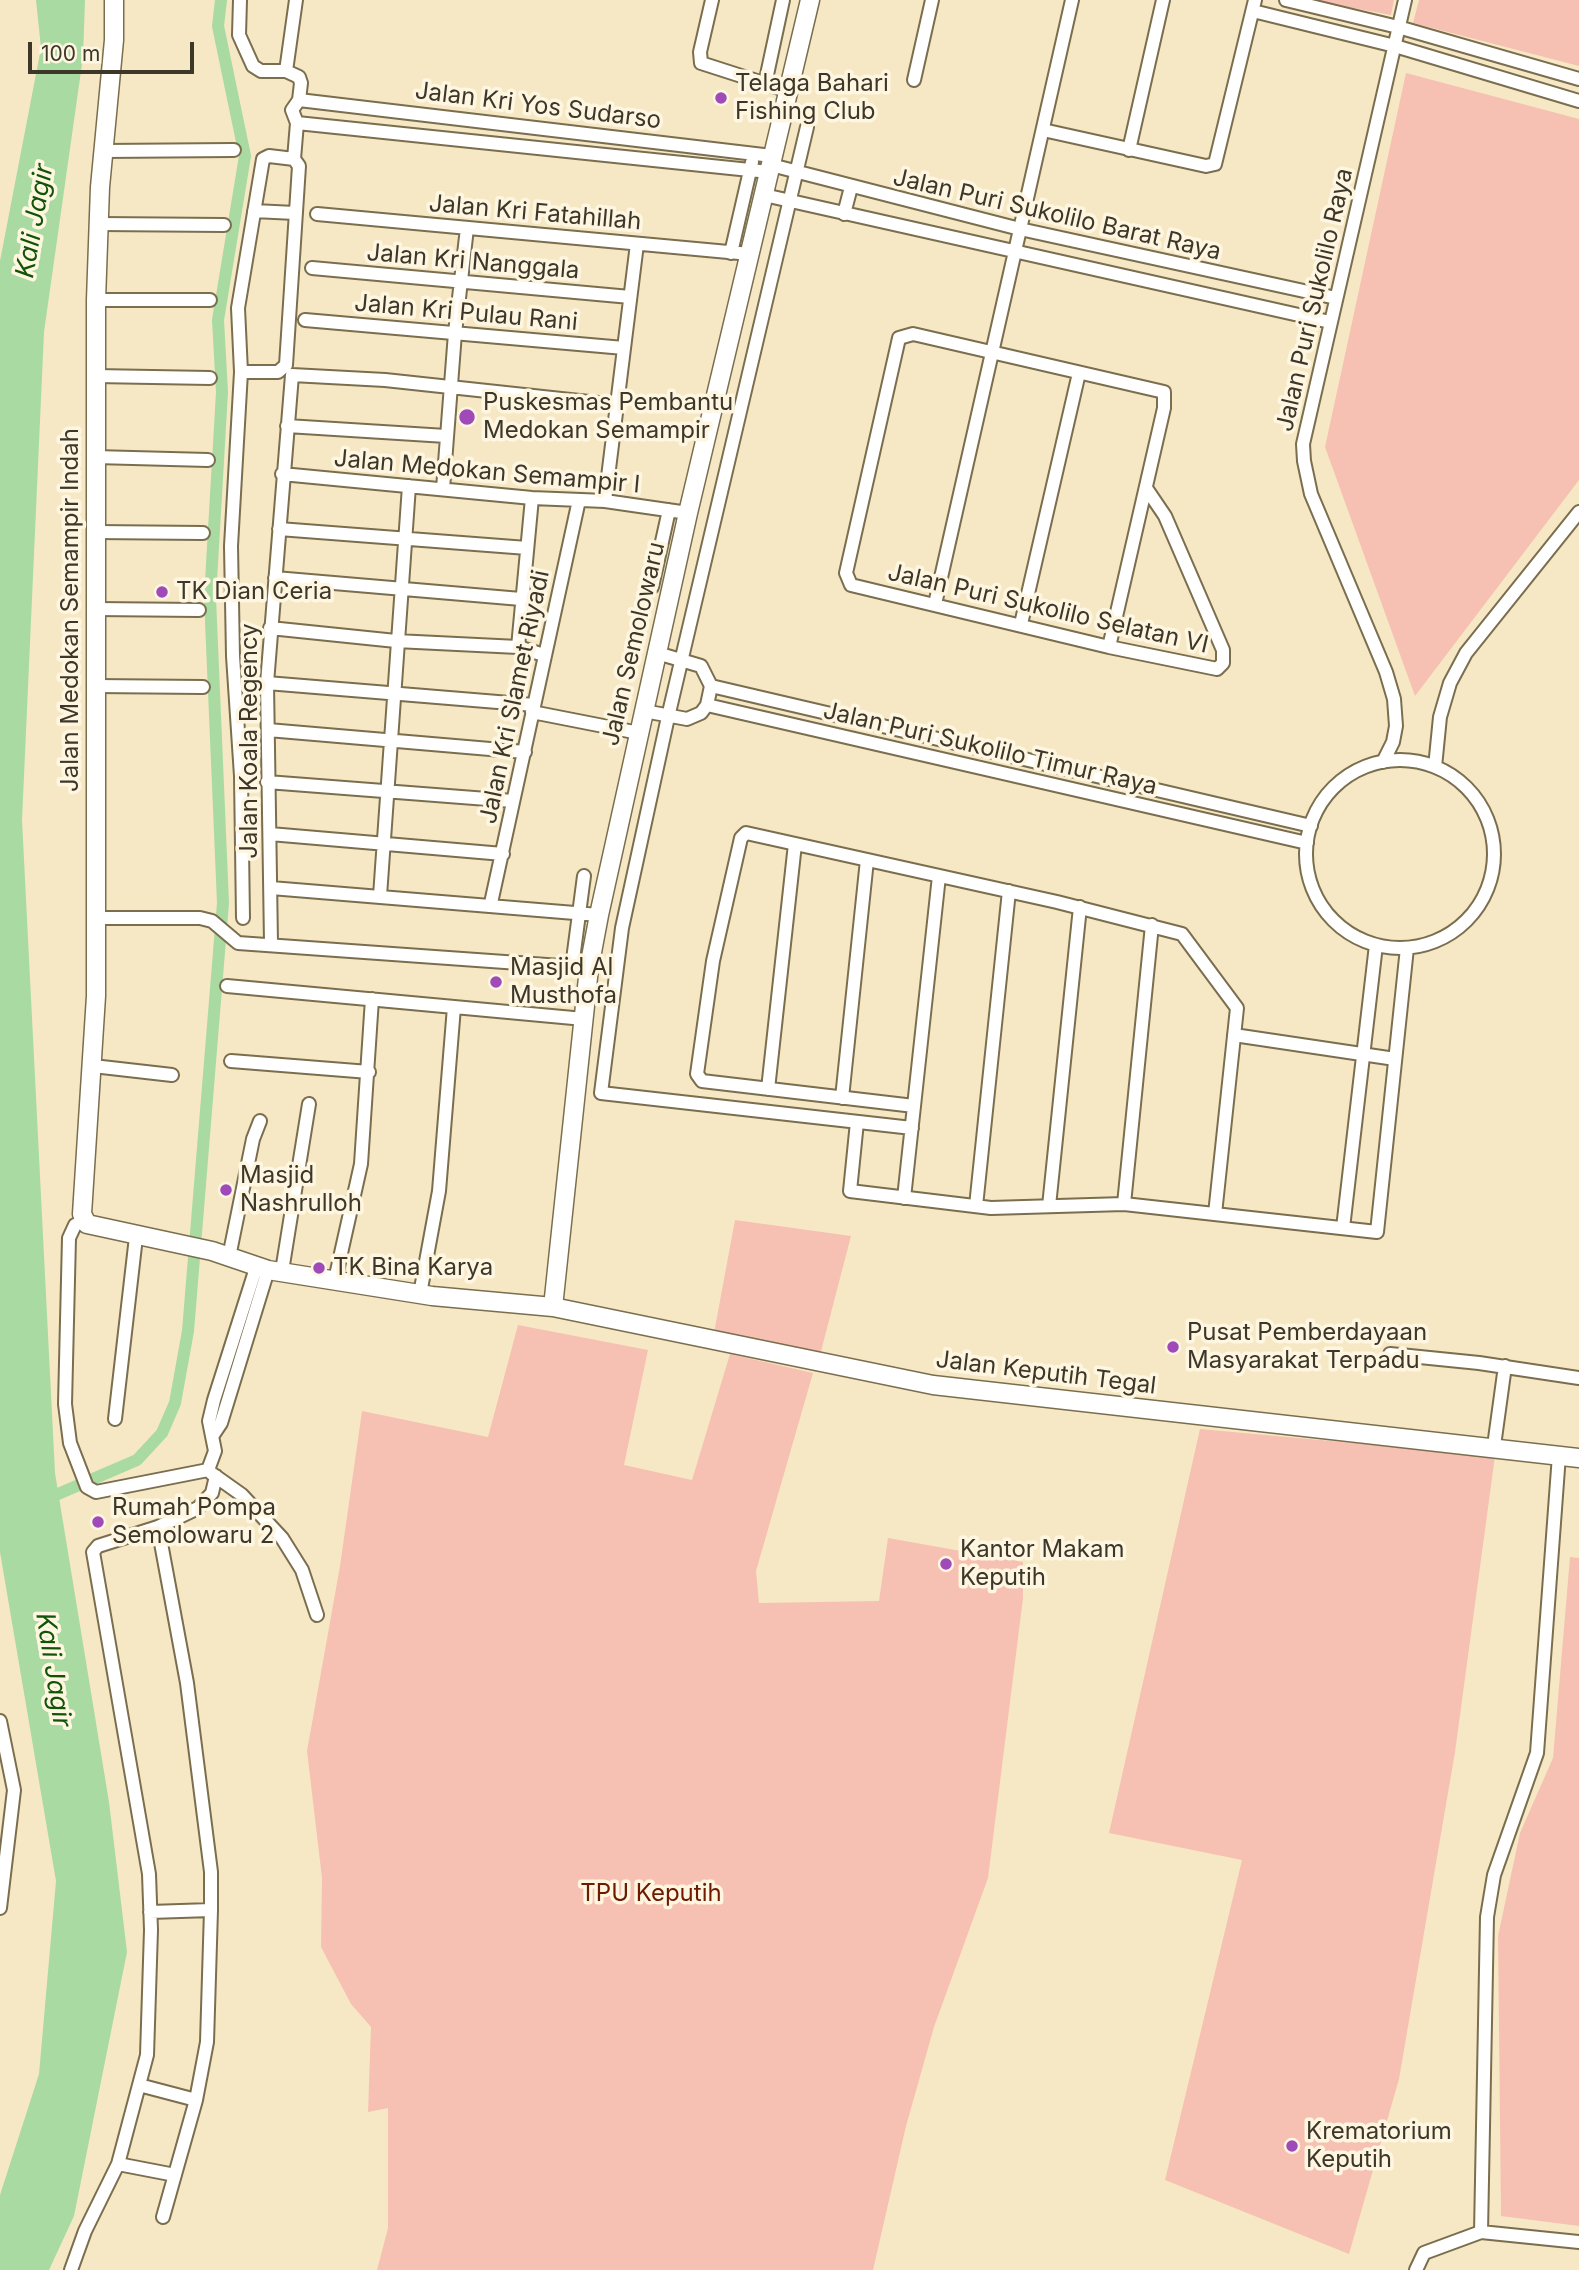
<!DOCTYPE html>
<html>
<head>
<meta charset="utf-8">
<style>
	body { margin:0 }
	#map { position:relative; width:1579px; height:2270px; overflow:hidden; background:#f6e8c5; font-family:Inter,sans-serif }
	canvas { display:block }
	.scale { position:absolute; left:28px; top:42px; width:166px; height:32px; box-sizing:border-box; border:4px solid #3d372a; border-top:0; padding-left:9px; font-size:21px; line-height:24px; white-space:nowrap; color:#3d372a; -webkit-text-stroke:5px #fef6e0; paint-order:stroke }
</style>
</head>
<body>
<div id="map">
<canvas width="1579" height="2270"></canvas>
<div class="scale">100 m</div>
</div>
<script>
const ctx = document.querySelector('canvas').getContext('2d');
ctx.lineJoin = 'round';
function paint(path, color) { ctx.fillStyle = color; ctx.fill(path, 'evenodd'); }
const poly = rows => new Path2D(rows.map(r => 'M' + r).join(''));
function strokePath(path, color, width, dash) { ctx.strokeStyle = color; ctx.lineWidth = width; ctx.lineCap = dash ? 'butt' : 'round'; ctx.setLineDash(dash || []); ctx.stroke(path); }
function drawText(font, color, halo, rows, align = 'center') {
  ctx.font = font + ' Inter,sans-serif'; ctx.lineWidth = 7; ctx.setLineDash([]); ctx.textBaseline = 'middle'; ctx.strokeStyle = halo; ctx.fillStyle = color; for (const [text, x, y, turn = 0] of rows) {
    ctx.save(); ctx.translate(x, y); ctx.rotate((+turn || 0) * Math.PI / 180); ctx.textAlign = isNaN(turn) ? turn : align; if (halo) ctx.strokeText(text, 0, 0); ctx.fillText(text, 0, 0); ctx.restore();
  }
}
paint(poly([
	[1310,0,1394,0,1391,15],
	[1419,0,1579,0,1579,66,1413,23],
	[1406,73,1579,119,1579,480,1415,696,1325,447],
	[735,1220,851,1236,819,1359,714,1333],
	[518,1325,648,1350,624,1465,692,1480,730,1354,813,1373,756,1571,759,1603,879,1601,888,1538,1023,1562,1023,1598,988,1878,934,2027,906,2126,873,2270,377,2270,388,2228,388,2108,368,2112,371,2027,351,2004,321,1947,322,1878,307,1751,340,1566,362,1411,488,1437],
	[1200,1429,1495,1456,1455,1752,1399,2079,1349,2254,1165,2180,1242,1860,1109,1833],
	[1570,1557,1579,1558,1579,2226,1501,2216,1498,1936,1520,1833,1553,1758]
]), '#f6c1b2');
paint(poly([
	[36,0,85,0,83,57,44,332,22,820,55,1473,109,1802,127,1952,74,2216,49,2270,0,2270,0,2195,39,2074,56,1881,0,1552,0,261,41,48]
]), '#a8daa1');
strokePath(poly([
	[58,1494,137,1460,162,1433,175,1403,188,1331,223,903,210,598,222,392,218,320,245,156,218,26,221,0]
]), '#a8daa1', 12);
const street = poly([
	[240,0,239,35,253,66,261,71,286,71],
	[712,0,700,52,701,63,788,91],
	[1286,0,1398,27,1579,79],
	[1253,11,1395,46,1579,101],
	[914,80,932,0],
	[765,84,783,0],
	[299,100,772,156],
	[297,123,769,172],
	[807,127,668,717,622,928,601,1093,912,1128],
	[1043,130,1206,166,1215,164,1255,0],
	[1129,150,1163,0],
	[103,151,234,150],
	[294,159,297,123,292,110,299,100,301,83,299,77,286,71,296,0],
	[771,165,1020,229,1336,298],
	[764,195,1330,322],
	[254,211,295,213],
	[317,214,750,254],
	[844,214,851,187],
	[99,224,224,225],
	[731,253,752,162],
	[312,268,630,297],
	[96,300,210,300],
	[305,320,624,348],
	[241,372,278,372,286,365,299,166,294,159,269,156,263,159,238,308,241,372,231,546,233,656,241,776,243,918],
	[95,376,210,378],
	[287,426,446,436],
	[95,457,208,460],
	[282,474,532,498,605,501,688,513],
	[443,489,455,333,467,228],
	[532,498,518,647,544,655],
	[605,501,637,244],
	[279,529,527,548],
	[95,532,203,533],
	[275,578,521,599],
	[652,587,669,510],
	[935,604,1072,0],
	[95,609,199,610],
	[1021,624,1079,373],
	[270,628,396,641,518,647],
	[1109,647,1164,408,1164,392,913,334,899,338,846,573,851,585,1109,647,1217,669,1223,663,1223,650,1165,516,1146,488],
	[267,683,534,705],
	[95,686,203,687],
	[711,686,1311,826],
	[707,705,1307,843],
	[644,711,687,719,701,713,707,705,711,686,701,666,657,653],
	[532,712,639,733],
	[268,730,525,752],
	'1306 854a94 94 0 1 1 188 0a94 94 0 1 1-188 0Z',
	[1383,762,1393,742,1396,726,1394,699,1386,672,1311,494,1304,461,1303,444,1405,0],
	[1435,767,1440,717,1450,683,1466,653,1579,512],
	[267,782,513,801],
	[270,834,503,854],
	[271,888,599,915],
	[380,896,409,486],
	[491,903,579,500],
	[96,918,200,918,212,921,238,943,589,968],
	[271,943,267,683,292,375,385,380,617,405],
	[572,967,584,876],
	[227,986,584,1019],
	[1234,1035,1395,1059],
	[231,1061,369,1072],
	[93,1066,172,1075],
	[768,1089,795,844],
	[842,1098,867,860],
	[914,1106,702,1081,697,1074,713,961,741,838,746,833,1057,902,1182,934,1237,1008,1215,1214],
	[857,1122,850,1191,991,1208,1124,1204,1377,1232,1407,948],
	[904,1198,939,876],
	[1124,1204,1152,925],
	[976,1206,1009,891],
	[1049,1206,1080,907],
	[84,1221,75,1225,69,1238,65,1404,70,1443,87,1487,96,1492,208,1470],
	[1343,1228,1376,945],
	[229,1257,253,1139,260,1121],
	[282,1271,309,1104],
	[335,1280,361,1164,372,999],
	[420,1294,439,1191,454,1007],
	[1390,1354,1479,1363,1579,1378],
	[115,1419,136,1237],
	[213,1435,221,1423,268,1270],
	[1494,1446,1505,1366],
	[208,1470,215,1451,209,1421,214,1400,256,1268],
	[211,1473,242,1495,282,1538,302,1570,317,1615],
	[158,1527,187,1683,211,1872,211,1910,207,2042,196,2100,163,2217],
	[0,1721,14,1790,0,1908],
	[150,1912,211,1910],
	[139,2085,196,2100],
	[118,2164,175,2175],
	[1481,2232,1487,1917,1494,1875,1537,1753,1559,1455],
	[71,2270,85,2231,118,2164,147,2055,151,1930,149,1874,93,1552,98,1546,158,1527,198,1508,212,1493,216,1476],
	[1416,2270,1424,2253,1481,2232,1579,2242]
]);
const secondary = poly([
	[114,0,114,40,100,187,96,300,96,996,82,1214,87,1224,212,1251,268,1270,432,1296,553,1307,933,1385,1579,1458],
	[553,1307,589,968,599,915,688,513,810,0]
]);
strokePath(street, '#7a6e4e', 16);
strokePath(secondary, '#7a6e4e', 21);
strokePath(street, '#fff', 12);
strokePath(secondary, '#fff', 18);
for (const [x, y, r, color] of [
	[721,98,7,"#9f4ab8"],
	[467,417,9,"#9f4ab8"],
	[162,592,7,"#9f4ab8"],
	[496,982,7,"#9f4ab8"],
	[226,1190,7,"#9f4ab8"],
	[319,1268,7,"#9f4ab8"],
	[1173,1347,7,"#9f4ab8"],
	[98,1522,7,"#9f4ab8"],
	[946,1564,7,"#9f4ab8"],
	[1292,2146,7,"#9f4ab8"]
]) { const dot = new Path2D(); dot.arc(x, y, r, 0, 2 * Math.PI); ctx.fillStyle = color; ctx.fill(dot); strokePath(dot, '#fef6e0', 2.5); }
drawText('24px', '#3d372a', '#fef6e0', [
	["Telaga Bahari",735,84],
	["Fishing Club",735,112],
	["Puskesmas Pembantu",483,403],
	["Medokan Semampir",483,431],
	["TK Dian Ceria",176,592],
	["Masjid Al",510,968],
	["Musthofa",510,996],
	["Masjid",240,1176],
	["Nashrulloh",240,1204],
	["TK Bina Karya",333,1268],
	["Pusat Pemberdayaan",1187,1333],
	["Masyarakat Terpadu",1187,1361],
	["Rumah Pompa",112,1508],
	["Semolowaru 2",112,1536],
	["Kantor Makam",960,1550],
	["Keputih",960,1578],
	["Krematorium",1306,2132],
	["Keputih",1306,2160]
], 'left');
drawText('24px', '#3d372a', '#fef6e0', [
	["Jalan Kri Yos Sudarso",538,106,7],
	["Jalan Kri Fatahillah",535,213,5],
	["Jalan Puri Sukolilo Barat Raya",1057,215,13],
	["Jalan Kri Nanggala",473,262,5],
	["Jalan Puri Sukolilo Raya",1315,300,-77],
	["Jalan Kri Pulau Rani",466,313,5],
	["Jalan Medokan Semampir I",487,472,5],
	["Jalan Puri Sukolilo Selatan VI",1048,609,13],
	["Jalan Medokan Semampir Indah",71,610,-90],
	["Jalan Semolowaru",634,644,-77],
	["Jalan Kri Slamet Riyadi",515,697,-78],
	["Jalan Koala Regency",250,741,-90],
	["Jalan Puri Sukolilo Timur Raya",990,749,13],
	["Jalan Keputih Tegal",1046,1373,7]
]);
drawText('24px', '#6e1900', '#fef6e0', [
	["TPU Keputih",651,1894]
]);
drawText('italic 26px', '#125407', '#fef6e0', [
	["Kali Jagir",35,221,-80],
	["Kali Jagir",53,1670,81]
]);
</script>
</body>
</html>
